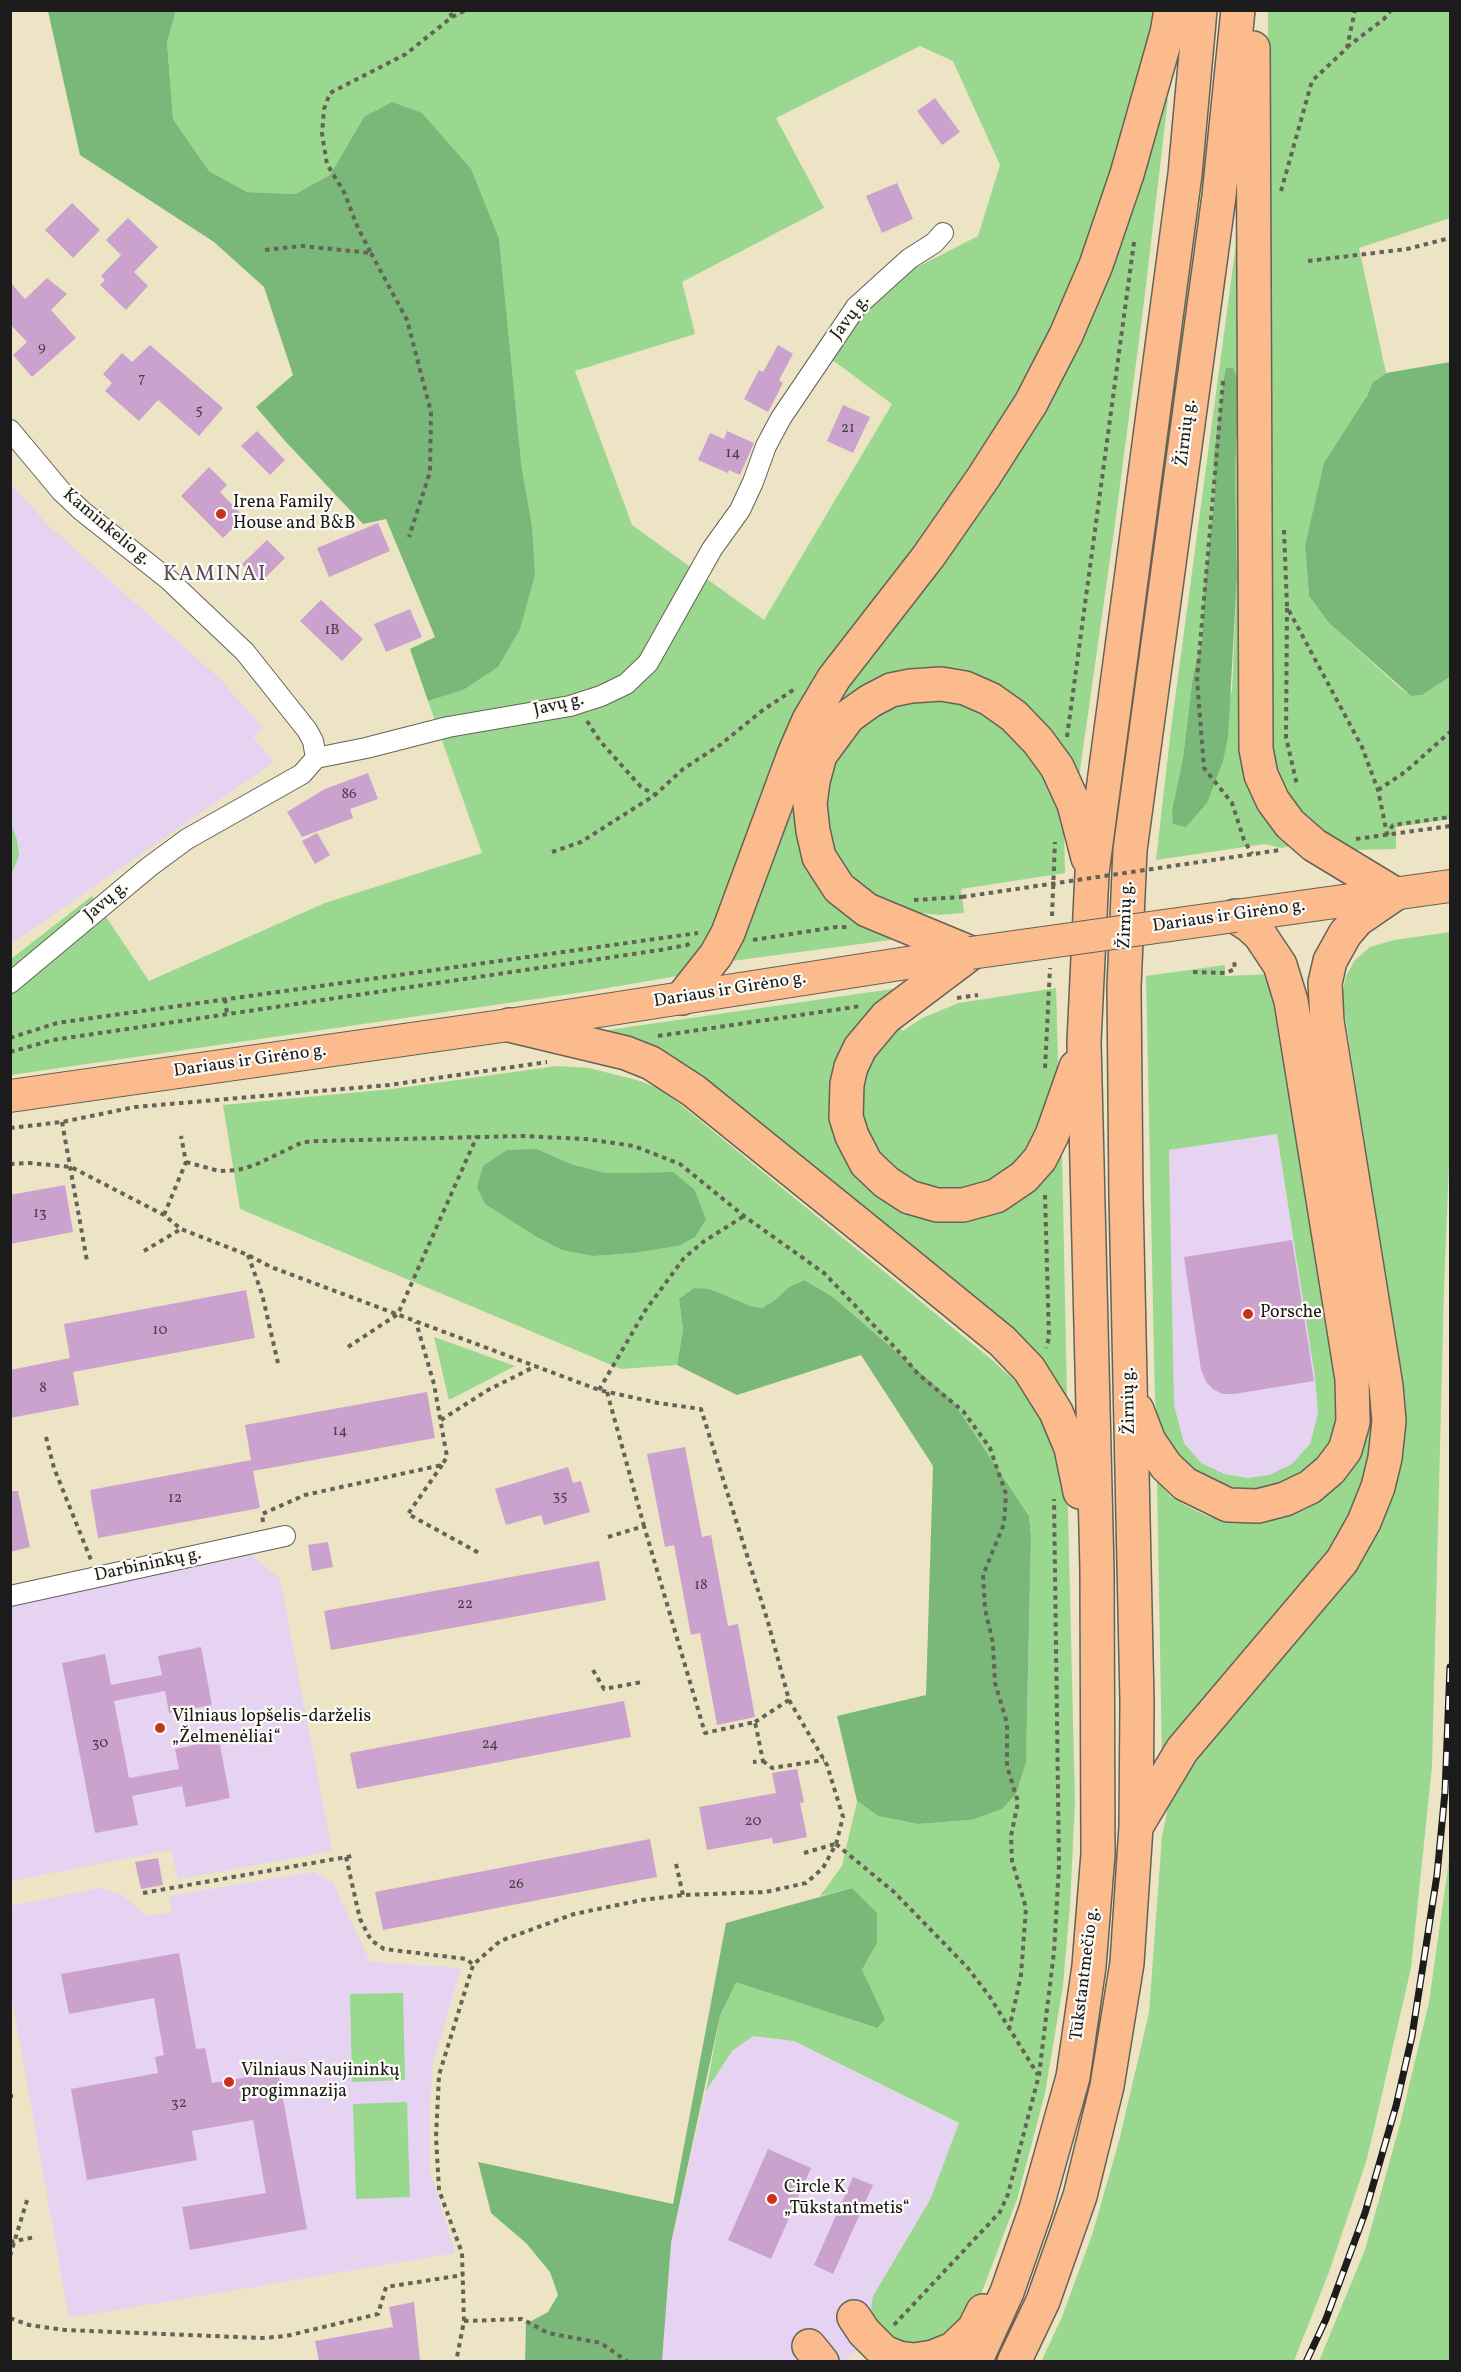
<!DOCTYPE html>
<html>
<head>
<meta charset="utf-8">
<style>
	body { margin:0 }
	#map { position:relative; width:1461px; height:2372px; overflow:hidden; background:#ece4c4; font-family:Vollkorn,serif }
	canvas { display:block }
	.frame { position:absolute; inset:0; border:12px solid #1c1c1c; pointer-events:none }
</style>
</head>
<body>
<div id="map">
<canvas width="1461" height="2372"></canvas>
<div class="frame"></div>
</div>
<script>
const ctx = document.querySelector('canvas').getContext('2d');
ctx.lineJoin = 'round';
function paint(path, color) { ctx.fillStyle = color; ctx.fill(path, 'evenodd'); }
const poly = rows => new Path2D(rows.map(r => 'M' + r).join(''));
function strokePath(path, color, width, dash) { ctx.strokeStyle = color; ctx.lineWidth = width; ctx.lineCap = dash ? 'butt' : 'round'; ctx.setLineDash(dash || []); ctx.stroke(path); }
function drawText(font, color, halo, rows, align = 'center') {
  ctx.font = font + ' Vollkorn,serif'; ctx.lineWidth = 4.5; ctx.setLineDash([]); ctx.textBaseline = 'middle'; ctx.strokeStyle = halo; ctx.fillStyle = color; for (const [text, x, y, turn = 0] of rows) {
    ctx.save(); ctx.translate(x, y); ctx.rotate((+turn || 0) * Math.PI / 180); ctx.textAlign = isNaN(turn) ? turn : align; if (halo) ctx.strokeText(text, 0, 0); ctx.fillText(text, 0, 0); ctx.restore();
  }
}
paint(poly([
	[10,483,49,526,221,680,263,728,253,737,274,762,11,944],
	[1277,1134,1315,1377,1318,1414,1310,1444,1293,1464,1269,1475,1248,1478,1224,1474,1201,1463,1184,1443,1174,1405,1169,1150],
	[250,1554,280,1579,332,1851,178,1879,171,1850,11,1881,11,1606],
	[313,1872,332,1881,370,1962,461,1968,433,2063,430,2105,430,2171,455,2253,69,2318,11,1994,10,1906,102,1888,122,1895,146,1916,172,1912,169,1896],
	[753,2036,794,2041,959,2124,930,2200,873,2296,877,2330,846,2361,662,2362,671,2243,706,2091,732,2051]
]), '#e5d3f1');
paint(poly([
	[176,11,1155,11,1150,48,1081,267,1025,386,959,491,875,604,723,914,697,964,677,976,584,992,11,1075,11,959,92,896,149,981,325,903,482,853,428,701,463,690,532,526,521,463,364,117,330,175,295,194,247,192,209,171,173,119,167,42],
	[920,46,953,61,1000,165,978,236,886,283,827,356,892,404,764,620,632,525,575,371,695,334,682,282,824,208,776,118],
	[1268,11,1450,11,1450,218,1359,248,1386,373,1372,383,1305,546,1309,596,1329,623,1400,688,1411,696,1422,695,1450,677,1450,819,1396,827,1396,849,1353,850,1302,821,1270,760],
	[1164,97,1168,99,1143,310,1114,531,1079,777,1020,703,878,682,798,823,905,938,732,961,761,892,813,741,831,705,948,550],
	[1242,199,1243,745,1291,846,1281,848,1265,844,1156,860,1171,729],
	[1226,368,1237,440,1235,473,1237,577,1232,691,1172,810,1183,758,1193,675,1202,640,1204,592,1215,493,1214,459,1223,382],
	[927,699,956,700,981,710,1004,726,1030,751,1055,793,1064,829,1065,873,961,889,964,913,939,915,903,911,862,888,846,872,833,846,825,816,825,786,836,754,853,730,900,702],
	[11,823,17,840,19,856,11,875],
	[1450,932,1450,1140,1444,1288,1432,1766,1411,1968,1367,2159,1329,2272,1294,2361,1041,2362,1062,2317,1093,2232,1119,2141,1149,2013,1162,1836,1169,1802,1185,1772,1373,1537,1395,1486,1404,1440,1404,1399,1342,995,1346,976,1355,960,1370,947,1394,940],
	[1225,965,1225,976,1274,974,1342,1381,1339,1412,1334,1437,1322,1457,1306,1474,1262,1493,1234,1492,1188,1469,1164,1439,1158,1422,1155,1401,1146,976],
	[1277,1134,1315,1377,1318,1414,1310,1444,1292,1464,1269,1475,1248,1478,1224,1474,1201,1463,1184,1443,1174,1405,1169,1150],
	[906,987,834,1083,900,1207,925,1219,955,1222,986,1215,1034,1185,1062,1152,1067,1398,608,1035,608,1030],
	[1056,988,1058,1060,1056,1082,1027,1159,982,1189,921,1189,885,1165,864,1131,859,1090,864,1068,897,1023,903,1031,922,1018,959,1003],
	[557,1066,589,1068,637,1080,658,1088,681,1105,992,1360,1015,1381,1028,1382,1064,1466,1068,1511,1075,1803,1070,1905,1063,1986,1045,2093,1017,2199,985,2284,966,2329,915,2351,877,2330,871,2309,873,2296,930,2200,959,2123,794,2041,753,2036,732,2051,706,2091,720,2016,736,1981,876,2028,862,1970,877,1943,852,1888,820,1896,842,1866,857,1801,878,1816,918,1824,971,1820,1016,1794,1026,1763,1031,1536,1029,1516,952,1400,833,1297,806,1280,789,1287,774,1302,762,1308,751,1306,710,1289,679,1299,683,1330,677,1365,621,1369,240,1209,223,1105,392,1089],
	[537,1149,571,1164,606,1173,673,1172,678,1246,634,1253,594,1256],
	[434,1337,515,1366,449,1400],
	[1371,1378,1375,1438,1353,1513,1323,1561,1162,1759,1157,1481,1170,1496,1185,1505,1207,1516,1229,1521,1270,1520,1307,1509,1337,1485,1369,1417],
	[1450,1853,1450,2361,1319,2361,1365,2250,1400,2124,1429,2002],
	[403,1993,405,2080,352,2082,350,1994],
	[407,2102,410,2197,356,2199,353,2104]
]), '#99d88e');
paint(poly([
	[48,11,176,11,167,42,173,119,209,171,247,192,295,194,330,175,364,117,392,102,422,113,471,169,499,239,521,463,532,526,535,575,520,629,498,667,463,690,428,701,410,649,435,637,386,519,363,524,286,442,256,407,293,375,264,287,214,242,80,155],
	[1450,362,1450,677,1422,695,1411,696,1329,623,1309,596,1305,546,1324,463,1367,396,1372,383,1386,373],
	[1226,368,1233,368,1239,382,1235,473,1237,577,1228,737,1223,761,1207,803,1186,827,1173,824,1172,810,1183,758,1193,675,1202,640,1204,593,1215,493,1214,459,1223,382],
	[537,1149,571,1164,606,1173,673,1172,694,1189,706,1219,695,1237,678,1246,634,1253,594,1256,562,1250,537,1237,485,1204,477,1187,483,1166,507,1150],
	[805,1280,833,1297,952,1400,1029,1516,1031,1536,1026,1763,1016,1794,1002,1809,971,1820,918,1824,878,1816,857,1801,837,1716,926,1695,933,1466,861,1355,737,1395,677,1365,683,1330,679,1299,694,1288,710,1289,751,1306,762,1308,774,1301,789,1287],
	[852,1888,877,1913,877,1943,862,1970,885,2019,877,2028,736,1982,720,2016,671,2243,662,2361,525,2361,526,2324,548,2312,558,2295,550,2272,526,2243,491,2213,478,2162,673,2204,726,1923]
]), '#7ab879');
paint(poly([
	[935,98,960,132,942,145,917,111],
	[897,183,913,219,882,233,866,196],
	[72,203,100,230,73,258,45,230],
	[128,218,158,247,134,272,148,286,126,310,100,285,105,280,101,276,121,255,106,240],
	[47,278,67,294,51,310,76,338,32,377,13,355,27,342,10,324,10,282,25,299],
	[150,345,223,408,199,436,158,400,139,421,105,391,112,383,103,374,122,353,132,362],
	[778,345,793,354,779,380,783,383,768,412,744,399,759,370,763,372],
	[843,405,870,417,853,453,827,441],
	[257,431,285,460,270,475,241,446],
	[727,431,754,443,740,475,729,470,728,473,698,460,710,433,724,439],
	[209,467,227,485,220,492,244,517,223,538,181,496],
	[378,523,390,551,329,577,317,548],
	[267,540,285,558,260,583,242,564],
	[321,600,363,639,342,661,300,621],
	[410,609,422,637,386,652,374,624],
	[368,773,378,799,350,809,353,818,302,837,287,812,325,789],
	[317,833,330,855,315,864,302,841],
	[65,1185,73,1232,10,1244,10,1195],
	[1292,1240,1314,1381,1234,1394,1223,1394,1214,1390,1207,1383,1201,1370,1184,1257],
	[246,1290,255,1338,73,1372,79,1405,10,1418,10,1370,70,1358,64,1324],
	[427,1392,435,1438,253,1471,260,1508,98,1538,90,1490,251,1460,245,1425],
	[685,1447,702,1537,711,1535,728,1626,738,1624,755,1717,717,1725,700,1633,691,1635,674,1545,665,1547,647,1454],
	[568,1467,573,1483,581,1481,590,1512,544,1525,541,1515,506,1525,495,1489],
	[10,1491,18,1491,30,1547,10,1552],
	[328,1542,333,1567,312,1571,308,1545],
	[599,1561,606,1600,331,1650,324,1611],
	[201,1647,212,1705,169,1713,165,1691,114,1701,129,1778,179,1769,175,1749,219,1740,230,1798,186,1807,182,1786,132,1796,138,1825,95,1833,62,1663,105,1654,111,1685,162,1675,158,1656],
	[624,1701,631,1737,357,1789,350,1753],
	[797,1769,804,1802,800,1803,807,1837,773,1844,772,1838,707,1850,699,1807,776,1793,772,1773],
	[650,1839,657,1877,383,1930,375,1892],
	[158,1858,163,1885,141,1889,135,1862],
	[179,1953,196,2049,205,2048,212,2083,278,2072,307,2229,190,2250,182,2207,266,2193,253,2120,192,2131,197,2160,87,2180,71,2089,158,2073,155,2057,164,2055,154,1998,69,2014,61,1974],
	[768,2149,811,2168,771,2259,728,2240],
	[853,2177,873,2185,833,2274,814,2265],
	[414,2302,420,2361,319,2361,315,2341,393,2327,389,2307]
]), '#cba2ce');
const street = poly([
	[10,430,61,491,82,511,169,580,245,652,307,730,313,741,316,758],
	[10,983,149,867,187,839,302,774,316,758,366,748,448,727,570,706,601,696,626,684,648,663,712,549,740,510,753,482,766,446,781,418,856,307,909,259,934,243,943,233],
	[10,1596,285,1536]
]);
const primary = poly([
	[1235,916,1450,886],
	[10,1096,509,1025,971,953]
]);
const highway = poly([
	[971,953,867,910,839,888,819,857,813,831,810,804,813,781,820,755,849,716,870,701,891,690,911,686,941,684,965,688,990,699,1014,716,1038,741,1057,767,1074,804,1088,858],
	[971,953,886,1017,860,1048,851,1067,847,1084,846,1117,852,1136,866,1163,886,1182,909,1197,937,1205,963,1205,996,1196,1024,1177,1040,1159,1052,1135,1076,1067],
	[682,998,716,955,728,933,795,752,809,720,834,678,928,557,983,478,1031,403,1066,335,1096,265,1127,174,1167,33,1171,10],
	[509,1025,626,1053,651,1063,694,1091,893,1252,1002,1341,1029,1369,1056,1412,1071,1448,1080,1492],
	[1137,1410,1149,1441,1166,1466,1185,1484,1228,1505,1258,1506,1285,1499,1310,1487,1330,1470,1345,1450,1353,1422,1352,1379,1291,1001,1280,965,1260,935,1249,925,1235,916],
	[1136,1827,1182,1750,1342,1561,1364,1522,1378,1487,1385,1458,1389,1421,1386,1386,1327,1021,1325,983,1330,961,1345,934,1357,920,1395,894,1314,845,1290,824,1273,801,1261,775,1256,749,1253,48],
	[854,2317,864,2332,884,2352,899,2358,914,2360,933,2357,953,2349,974,2329,983,2311],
	[809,2346,822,2362],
	[975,2362,1007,2292,1036,2209,1073,2077,1089,1966,1098,1854,1097,1570,1084,1042,1092,873,1185,174,1200,10],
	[1014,2362,1043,2301,1080,2196,1107,2086,1127,1963,1136,1827,1137,1702,1126,1196,1124,987,1130,850,1219,196,1238,10]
]);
strokePath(street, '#656257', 22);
strokePath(primary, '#656257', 34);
strokePath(highway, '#656257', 36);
strokePath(poly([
	[452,17,466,10],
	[1347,47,1384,19,1391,10],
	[1281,191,1312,81,1347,48,1355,10],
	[265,250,302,246,371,253,358,228,344,192,327,164,322,134,324,109,330,93,406,54,452,17,449,10],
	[371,253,407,320,431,412,430,472,409,537],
	[1308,261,1407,249,1450,238],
	[1223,381,1197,679,1204,768,1232,803,1244,840,1252,854],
	[1284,530,1287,607,1362,747,1378,790,1387,834,1393,825,1450,817],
	[1287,608,1286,737,1297,785],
	[587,721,600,741,641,787,654,794],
	[1067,737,1134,242],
	[1378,790,1405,772,1450,732],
	[1356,839,1450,826],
	[552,852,581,842,655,795,683,769,720,745,763,710,796,688],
	[1247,855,1280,850],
	[914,900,962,897],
	[1052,916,1055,842],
	[753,940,836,927,847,927],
	[1193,972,1225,973,1235,969,1234,960],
	[957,998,978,995],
	[225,999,227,1014],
	[658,1036,861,1006],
	[10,1038,57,1023,698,933],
	[10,1052,53,1040,660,950,687,945,690,943],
	[1045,1068,1050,968],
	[62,1122,87,1261],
	[10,1128,62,1122,135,1107,389,1085,547,1062],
	[186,1162,219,1171,238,1170,255,1165,303,1142,320,1141,522,1136,586,1139,634,1146,680,1164,744,1216,824,1273,902,1355,918,1374,963,1411,990,1448,1006,1494,1004,1524,983,1575,985,1609,993,1643,995,1683,1007,1723,1007,1766,1018,1802,1011,1836,1012,1861,1026,1908,1021,1975,1009,2030],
	[10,1164,29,1163,71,1167,164,1215,181,1229,248,1255,271,1267,599,1390,658,1403,701,1409,768,1622,789,1700,827,1765,843,1817,836,1844,823,1868,806,1883,766,1892,683,1895,642,1900,574,1914,500,1941,473,1965,439,2075,436,2137,439,2190,462,2253,464,2321,456,2362],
	[1045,1195,1049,1338,1046,1348],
	[164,1215,186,1162,181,1136],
	[144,1251,181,1229],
	[248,1255,262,1294,278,1363],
	[348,1347,398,1314,477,1136],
	[599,1390,645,1311,684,1258,703,1242,744,1216],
	[607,1392,644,1526],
	[441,1420,488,1390,536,1366],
	[46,1437,54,1468,91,1560],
	[442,1465,408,1514,479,1553],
	[263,1522,262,1514,305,1495,442,1465,447,1457,434,1384,416,1322],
	[608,1537,644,1526,705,1733,755,1722,763,1761,753,1762],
	[593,1670,604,1689,642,1682],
	[755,1722,789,1700],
	[763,1761,772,1768,824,1760],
	[836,1844,894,1892,967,1967,990,1997,1038,2075],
	[804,1853,835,1844],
	[346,1857,360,1919,371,1940,384,1949,467,1959,473,1965],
	[676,1864,683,1895],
	[143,1893,352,1856],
	[10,2096,13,2096],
	[10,2242,35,2237],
	[10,2256,28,2197],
	[10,2318,29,2325,65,2330,262,2338,286,2336,378,2314,386,2287,463,2275],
	[464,2321,522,2319,548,2333,601,2343,628,2362],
	[894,2325,1000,2212,1008,2194,1039,2075,1054,1952,1059,1865,1054,1499]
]), '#656257', 4, [4.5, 4.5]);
strokePath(street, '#fff', 20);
strokePath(primary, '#fbbb8c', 32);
strokePath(highway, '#fbbb8c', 33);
const rail = poly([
	[1306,2362,1326,2319,1365,2213,1396,2106,1412,2036,1437,1875,1445,1792,1450,1667]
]);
strokePath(rail, '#1c1c1c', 7);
strokePath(rail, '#fdfcf7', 4.5, [14]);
const primaryBridge = poly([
	[971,953,1235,916]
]);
strokePath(primaryBridge, '#656257', 34, []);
strokePath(poly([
	[962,897,1247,855]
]), '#656257', 4, [4.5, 4.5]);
strokePath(primaryBridge, '#fbbb8c', 32);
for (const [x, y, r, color] of [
	[221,514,6,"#c8321e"],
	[1248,1314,6,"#c8321e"],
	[160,1728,6,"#c8321e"],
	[229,2082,6,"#c8321e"],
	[772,2199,6,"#c8321e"]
]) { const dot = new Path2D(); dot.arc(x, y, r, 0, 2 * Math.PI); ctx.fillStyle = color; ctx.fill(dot); strokePath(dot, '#fdfcf7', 2); }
drawText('15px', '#483e48', null, [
	["9",42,348],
	["7",142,379],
	["5",199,411],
	["21",848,429],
	["14",733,454],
	["1B",332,631],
	["86",349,795],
	["13",40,1214],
	["10",160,1331],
	["8",43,1389],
	["14",340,1432],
	["35",560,1497],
	["12",175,1499],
	["18",701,1586],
	["22",465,1605],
	["30",100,1744],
	["24",490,1745],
	["20",753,1822],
	["26",516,1885],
	["32",179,2104]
]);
drawText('18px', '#1c1c1c', '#fdfcf7', [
	["Javų g.",851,318,-52],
	["Žirnių g.",1187,433,-83],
	["Kaminkelio g.",106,528,40],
	["Javų g.",559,706,-13],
	["Javų g.",107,902,-40],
	["Žirnių g.",1127,915,-88],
	["Dariaus ir Girėno g.",1229,917,-8],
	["Dariaus ir Girėno g.",730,991,-9],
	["Dariaus ir Girėno g.",250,1062,-8],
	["Žirnių g.",1130,1401,-91],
	["Darbininkų g.",148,1566,-12],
	["Tūkstantmečio g.",1086,1974,-83]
]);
drawText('18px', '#1c1c1c', '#fdfcf7', [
	["Irena Family",233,504],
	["House and B&B",233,525],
	["Porsche",1260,1314],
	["Vilniaus lopšelis-darželis",172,1718],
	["„Želmenėliai“",172,1739],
	["Vilniaus Naujininkų",241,2072],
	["progimnazija",241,2093],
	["Circle K",784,2189],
	["„Tūkstantmetis“",784,2210]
], 'left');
ctx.letterSpacing = '1.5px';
drawText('21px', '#594b5a', '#fdfcf7', [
	["KAMINAI",215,576]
]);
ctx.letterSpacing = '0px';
</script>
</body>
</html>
